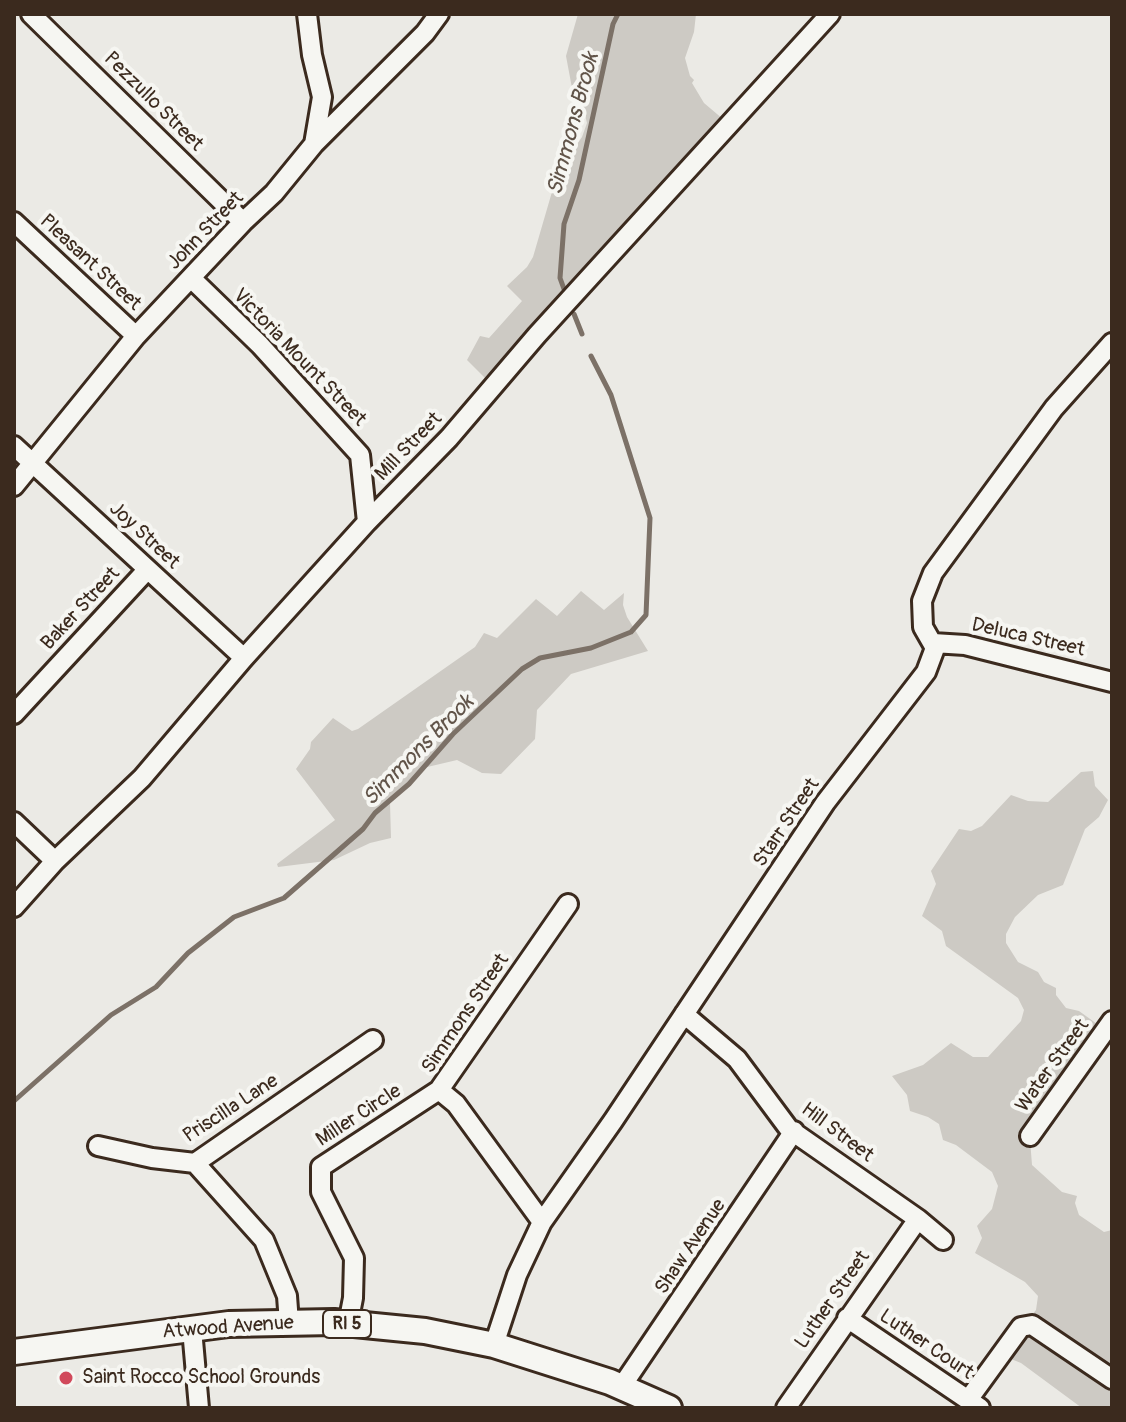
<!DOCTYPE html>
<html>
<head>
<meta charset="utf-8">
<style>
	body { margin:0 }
	#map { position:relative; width:1126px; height:1422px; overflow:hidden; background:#ebeae5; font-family:Pangolin,sans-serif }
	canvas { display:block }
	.frame { position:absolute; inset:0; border:16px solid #3b2a1e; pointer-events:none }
</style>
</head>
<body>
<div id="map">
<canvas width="1126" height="1422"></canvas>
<div class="frame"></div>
</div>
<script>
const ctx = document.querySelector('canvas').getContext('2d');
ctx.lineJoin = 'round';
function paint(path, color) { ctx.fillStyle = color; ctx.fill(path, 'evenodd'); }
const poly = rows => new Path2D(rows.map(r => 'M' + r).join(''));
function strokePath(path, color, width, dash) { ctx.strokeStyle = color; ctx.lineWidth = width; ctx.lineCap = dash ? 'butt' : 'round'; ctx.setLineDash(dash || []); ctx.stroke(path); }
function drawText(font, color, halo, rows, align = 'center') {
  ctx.font = font + ' Pangolin,sans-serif'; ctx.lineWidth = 8; ctx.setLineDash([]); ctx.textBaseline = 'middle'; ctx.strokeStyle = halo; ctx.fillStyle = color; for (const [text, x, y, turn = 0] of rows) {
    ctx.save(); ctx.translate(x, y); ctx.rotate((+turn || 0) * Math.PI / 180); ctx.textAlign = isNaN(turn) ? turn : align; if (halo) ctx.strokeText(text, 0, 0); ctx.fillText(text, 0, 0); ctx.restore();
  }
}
paint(poly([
	[578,14,696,14,694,32,685,58,690,76,694,80,692,83,704,103,730,125,489,382,467,360,480,336,489,338,522,301,507,286,527,267,533,257,561,161,567,159,582,137,587,123,583,107,572,88,566,56],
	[581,591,604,610,624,593,623,605,627,617,648,651,571,674,537,710,535,739,501,774,482,773,457,760,423,768,390,803,391,838,370,843,334,860,278,867,277,864,335,820,296,769,310,749,311,742,333,718,352,731,358,729,475,647,484,633,497,638,536,599,557,616],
	[1093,771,1095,786,1108,800,1099,817,1085,829,1063,885,1038,895,1015,917,1006,934,1006,943,1018,962,1038,972,1044,982,1056,988,1056,995,1066,1008,1079,1011,1104,1029,1030,1139,1032,1165,1062,1192,1077,1196,1075,1203,1079,1215,1104,1232,1112,1230,1112,1408,1082,1408,1021,1363,996,1353,1006,1331,1022,1327,1036,1310,1038,1296,1025,1282,975,1253,982,1238,977,1226,992,1209,998,1186,992,1172,956,1145,943,1140,939,1124,928,1117,910,1111,907,1095,892,1076,923,1065,951,1043,973,1057,988,1057,1021,1021,1024,1010,1018,998,946,946,942,931,922,916,936,884,931,871,959,829,971,831,982,826,1011,795,1028,801,1048,802,1081,772]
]), '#cdcac4');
strokePath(poly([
	[564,289,560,278,564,224,579,180,613,24,618,14],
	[574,314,582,334],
	[14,1101,111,1015,156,987,188,953,234,917,284,898,363,829,375,813,409,784,453,734,522,669,540,658,591,648,631,632,646,615,650,518,611,395,591,356]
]), '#7c7167', 5);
const minor = poly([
	[31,14,243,222],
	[307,14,312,55,322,97,314,144],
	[14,222,136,336],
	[191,278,260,345,360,455,367,522],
	[14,446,244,658],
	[14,486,136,336,243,222,274,193,314,144,425,33,439,14],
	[933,643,965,645,1112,682],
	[14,714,147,570],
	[14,822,55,861],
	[14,907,55,861,142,778,244,658,367,522,449,438,537,335,830,14],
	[684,1014,737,1059,789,1129,918,1219,943,1240],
	[439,1090,456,1104,542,1222],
	[1030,1136,1112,1021],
	[98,1146,152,1158,195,1163,373,1040],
	[195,1163,264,1240,287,1296,289,1323],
	[847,1318,980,1408],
	[348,1324,353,1298,354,1258,321,1192,321,1167,439,1090,568,904],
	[192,1329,199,1408],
	[494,1345,517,1275,542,1222,613,1121,825,803,926,672,935,648,923,627,922,601,933,573,1054,408,1112,343],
	[622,1386,794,1131],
	[968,1400,1021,1327,1032,1325,1112,1379],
	[786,1408,918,1219]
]);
const major = poly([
	[14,1352,229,1324,334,1322,425,1331,494,1345,610,1382,669,1408]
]);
strokePath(minor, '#3b2a1e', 24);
strokePath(major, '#3b2a1e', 30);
strokePath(minor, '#f6f6f2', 18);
strokePath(major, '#f6f6f2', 24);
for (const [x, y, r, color] of [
	[66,1378,8,"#d1495b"]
]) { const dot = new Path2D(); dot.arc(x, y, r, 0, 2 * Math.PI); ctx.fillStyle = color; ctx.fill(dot); strokePath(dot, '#f6f6f2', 3); }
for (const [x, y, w] of [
	[347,1324,48]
]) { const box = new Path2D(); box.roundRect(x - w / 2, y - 14, w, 28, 6); ctx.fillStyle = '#f6f6f2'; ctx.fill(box); strokePath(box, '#3b2a1e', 2); }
drawText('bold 18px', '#3b2a1e', null, [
	["RI 5",347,1324]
]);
drawText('20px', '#3b2a1e', '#f6f6f2', [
	["Pezzullo Street",153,102,45],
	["John Street",206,231,-46],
	["Pleasant Street",90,263,43],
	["Victoria Mount Street",299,358,46],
	["Mill Street",409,447,-46],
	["Joy Street",144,536,43],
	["Baker Street",81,609,-47],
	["Deluca Street",1028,638,13],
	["Starr Street",787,823,-56],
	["Simmons Street",466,1014,-56],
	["Water Street",1053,1066,-54],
	["Priscilla Lane",231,1109,-33],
	["Miller Circle",359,1116,-33],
	["Hill Street",837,1133,37],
	["Shaw Avenue",691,1247,-56],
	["Luther Street",833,1300,-55],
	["Atwood Avenue",228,1328,-4],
	["Luther Court",926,1345,34]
]);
drawText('20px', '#3b2a1e', '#f6f6f2', [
	["Saint Rocco School Grounds",82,1378]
], 'left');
drawText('italic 22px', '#615449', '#f6f6f2', [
	["Simmons Brook",574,124,-75],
	["Simmons Brook",419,751,-45]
]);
</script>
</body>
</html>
